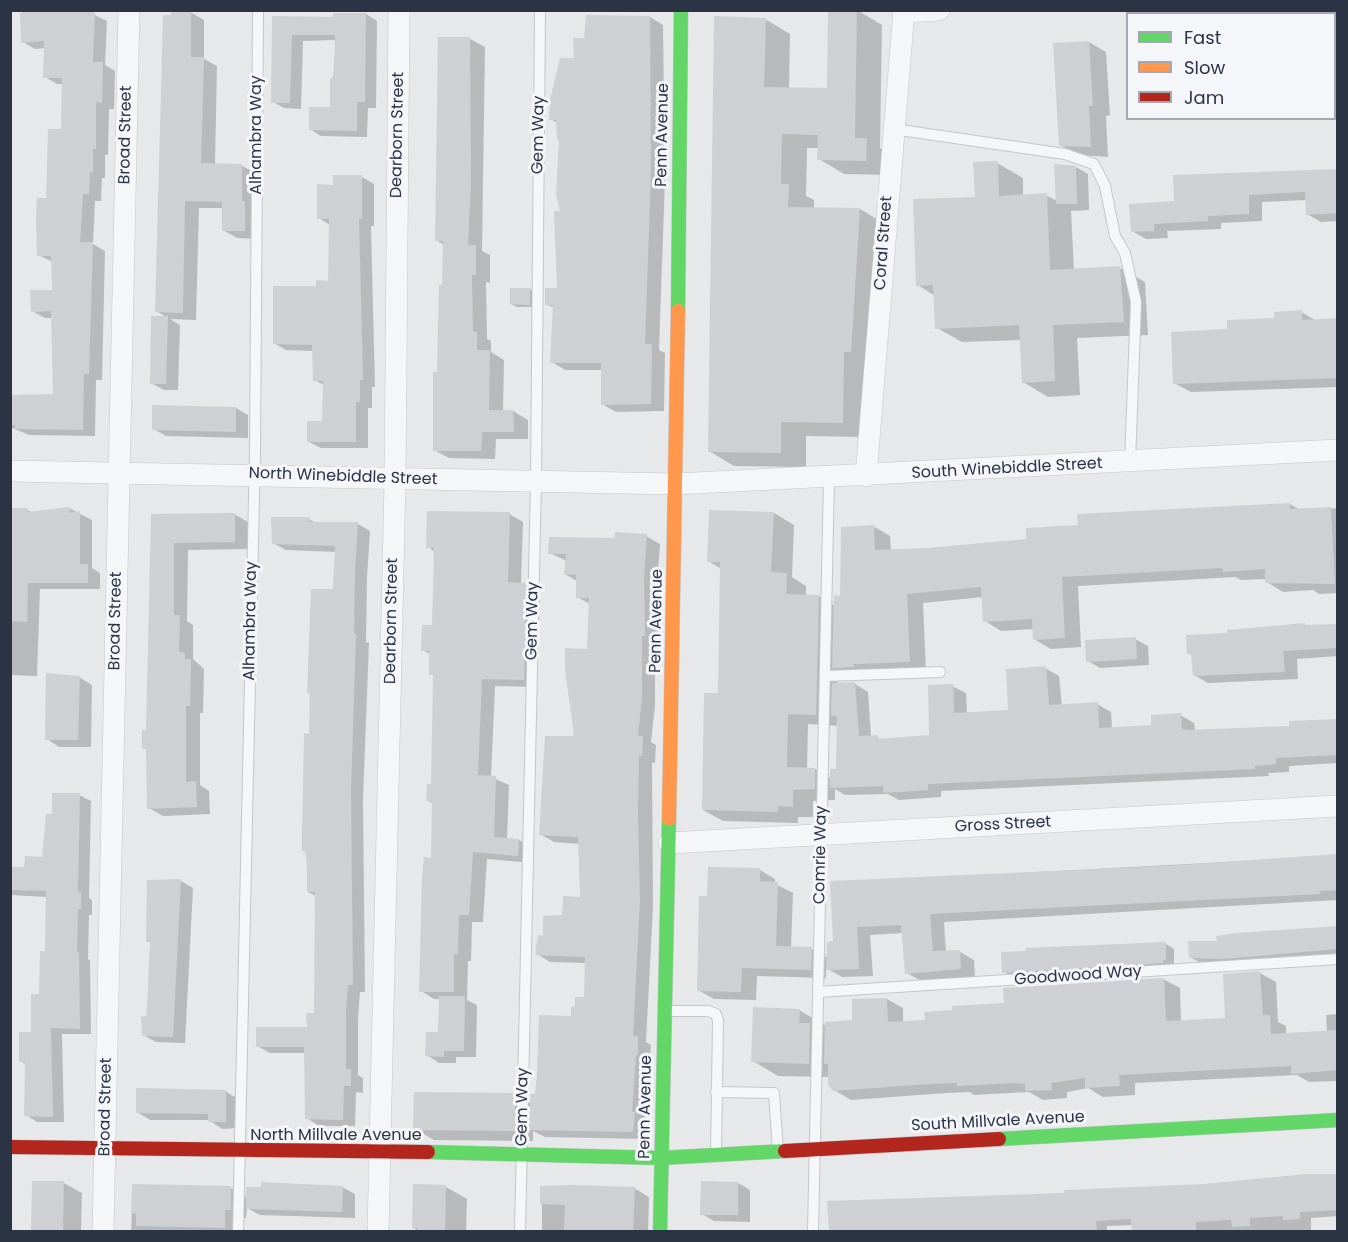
<!DOCTYPE html>
<html>
<head>
<meta charset="utf-8">
<style>
	body { margin:0 }
	#map { position:relative; width:1348px; height:1242px; overflow:hidden; background:#e6e8ea; font-family:Poppins,sans-serif }
	canvas { display:block }
	.frame { position:absolute; inset:0; border:12px solid #2b3445; pointer-events:none }
	.legend { position:absolute; left:1126px; top:12px; width:210px; height:108px; box-sizing:border-box; background:#f4f6f9; border:2px solid #a4a8b1; margin:0; padding:8px 10px; list-style:none; font-size:18px; color:#2b3445 }
	.legend li { display:flex; align-items:center; gap:12px; height:30px }
	.legend b { width:30px; border:2px solid #a4a8b1 }
</style>
</head>
<body>
<div id="map">
<canvas width="1348" height="1242"></canvas>
<div class="frame"></div>
<ul class="legend">
<li><b style="height:8px;background:#63d668"></b>Fast</li>
<li><b style="height:8px;background:#ff974d"></b>Slow</li>
<li><b style="height:8px;background:#b3261e"></b>Jam</li>
</ul>
</div>
<script>
const ctx = document.querySelector('canvas').getContext('2d');
ctx.lineJoin = 'round';
function paint(path, color) { ctx.fillStyle = color; ctx.fill(path, 'evenodd'); }
const poly = rows => new Path2D(rows.map(r => 'M' + r).join(''));
function strokePath(path, color, width, dash) { ctx.strokeStyle = color; ctx.lineWidth = width; ctx.lineCap = dash ? 'butt' : 'round'; ctx.setLineDash(dash || []); ctx.stroke(path); }
function drawText(font, color, halo, rows, align = 'center') {
  ctx.font = font + ' Poppins,sans-serif'; ctx.lineWidth = 6; ctx.setLineDash([]); ctx.textBaseline = 'middle'; ctx.strokeStyle = halo; ctx.fillStyle = color; for (const [text, x, y, turn = 0] of rows) {
    ctx.save(); ctx.translate(x, y); ctx.rotate((+turn || 0) * Math.PI / 180); ctx.textAlign = isNaN(turn) ? turn : align; if (halo) ctx.strokeText(text, 0, 0); ctx.fillText(text, 0, 0); ctx.restore();
  }
}
paint(poly([
	[84,10,107,21,105,65,115,71,114,109,109,109,108,155,105,155,105,178,102,178,101,201,95,201,93,244,105,251,102,380,96,380,95,436,29,435,10,427,10,397,55,396,52,318,45,318,32,311,54,291,53,262,38,255,62,131,64,84,57,84,45,77,45,48,35,49,23,42,33,11],
	[830,10,857,10,882,25,880,148,892,154,891,175,844,174,819,159,819,148,807,148,806,196,814,200,814,209,860,209,885,224,868,437,806,436,806,467,734,466,709,451,765,19,790,34,789,89,828,89],
	[190,12,204,20,204,59,217,66,215,165,241,165,255,173,258,239,237,238,223,230,223,208,199,208,196,320,170,319,180,325,178,390,164,390,151,383,168,318,156,311],
	[366,14,377,21,376,108,368,108,367,137,321,136,310,129,331,109,336,40,303,41,301,109,284,108,273,102,274,17,334,18],
	[650,17,663,25,665,180,659,350,665,353,664,411,616,412,602,404,602,370,565,370,552,362,554,308,546,304,558,290,562,213,561,141,558,123,550,119,585,40],
	[440,38,470,39,485,47,482,251,490,255,490,283,486,282,487,339,491,341,491,352,504,360,503,411,513,411,528,420,528,439,496,439,495,459,449,458,434,450,444,286,444,245,436,240],
	[1334,38,1338,38,1338,109,1334,110],
	[1089,42,1106,52,1110,115,1106,116,1108,157,1078,155,1060,145],
	[997,163,1023,178,1023,196,1046,195,1057,201,1076,167,1088,174,1089,210,1071,211,1074,270,1120,268,1145,282,1148,335,1077,338,1080,395,1048,397,1023,382,1021,340,962,342,937,328,935,296,918,285],
	[1338,170,1338,221,1321,222,1307,214,1306,200,1262,202,1262,221,1221,223,1221,229,1167,231,1168,238,1146,239,1132,231,1175,203],
	[334,177,362,177,374,184,374,226,371,226,375,387,372,387,372,408,368,408,368,448,321,448,309,442,324,422,324,385,314,380,314,351,286,350,274,343,317,288,330,282,330,225,319,218,334,186],
	[530,289,535,293,535,307,517,307,511,304],
	[1301,312,1317,321,1338,320,1338,387,1191,392,1174,383,1229,331],
	[236,408,248,415,248,438,166,436,154,429],
	[1290,504,1300,510,1338,508,1338,593,1319,594,1313,590,1283,592,1267,582,1267,579,1241,580,1235,577,1078,586,1081,647,1051,649,1034,639,1034,629,1001,631,985,621,983,597,923,603,926,671,850,677,838,669,837,685,855,684,868,692,871,736,883,740,930,737,952,686,966,693,967,713,1010,712,1045,668,1059,676,1062,706,1097,704,1111,712,1112,729,1153,727,1180,715,1194,723,1195,730,1291,727,1338,720,1338,763,1289,766,1289,772,1268,773,1269,776,941,791,941,797,899,800,888,794,845,795,835,789,835,800,813,801,813,817,798,817,798,823,723,821,703,810,719,695,722,569,708,561,774,513,794,525,792,577,806,586,806,596,819,596,835,606,873,526,890,536,891,551,1028,541,1079,526],
	[808,724,839,726,837,770,832,779,815,769,807,769],
	[69,508,92,520,92,568,100,573,100,589,40,589,37,676,10,675,10,510,27,510,33,513],
	[234,514,248,522,248,549,188,550,187,621,193,625,193,659,204,669,203,713,200,713,200,785,209,791,210,814,163,816,149,808,148,750,144,748,148,732,152,516],
	[509,514,523,522,521,584,540,592,537,687,495,686,491,777,509,785,507,839,519,840,533,848,532,863,487,859,483,922,472,922,471,961,468,961,467,1000,477,1005,476,1057,456,1057,456,1063,439,1063,427,1055,440,1034,440,999,434,999,421,991,433,859,434,804,427,800,432,786,434,676,430,674,431,655,423,650,433,627,435,552,428,547],
	[309,519,317,524,358,524,370,531,367,577,366,642,369,643,363,800,365,992,360,992,358,1019,358,1075,363,1078,363,1093,356,1092,355,1126,319,1126,307,1118,306,1053,270,1053,257,1046,308,1029,316,1014,316,896,308,892,307,852,304,851,311,735,309,675,334,591,337,552,286,550,273,543],
	[646,536,660,544,657,585,658,643,655,643,655,706,651,742,656,745,655,763,652,763,653,907,646,1042,651,1045,645,1119,648,1121,647,1139,545,1137,533,1131,533,1141,434,1140,415,1129,415,1094,515,1095,532,1104,572,1017,586,999,587,963,550,962,537,954,544,937,582,898,580,844,554,842,540,834,575,737,589,651,590,604,577,597,577,581,565,574,567,561,550,553],
	[1304,624,1309,627,1338,627,1338,656,1297,659,1298,679,1208,683,1194,675,1193,656,1188,653,1228,635],
	[1135,639,1148,646,1149,665,1100,668,1088,661],
	[79,677,92,685,91,747,59,747,47,739],
	[79,795,91,801,89,898,92,900,92,915,89,915,88,959,90,960,91,1034,62,1034,64,1122,37,1122,26,1115,27,1065,20,1061,32,1033,41,995,47,952,47,897,10,895,10,869,26,869,44,858,53,815],
	[1338,856,1338,900,944,922,946,952,960,952,974,960,975,977,921,981,907,973,903,933,870,935,873,976,842,977,826,968,826,978,757,976,756,1000,714,999,698,990,709,897,760,870,775,879,775,884,793,893,791,948,811,949,828,958,835,943,831,883],
	[149,881,181,881,193,888,185,1043,156,1042,143,1035,147,1018,151,943,148,941],
	[1338,928,1338,958,1204,965,1190,957,1218,942],
	[1166,944,1174,949,1174,964,1171,964,1171,967,1012,977,1004,972],
	[1260,973,1276,982,1278,1022,1286,1026,1286,1035,1327,1032,1326,1015,1338,1014,1338,1081,1309,1082,1297,1075,1135,1083,1135,1095,1103,1097,1088,1088,1067,1092,1067,1098,1043,1100,1029,1092,974,1095,970,1092,946,1093,851,1100,834,1090,830,1077,778,1076,753,1061,799,1010,826,1026,854,1021,887,999,903,1008,903,1023,926,1021,1005,1005,1163,979,1180,988,1181,1022,1227,1020],
	[225,1091,238,1099,238,1128,222,1129,209,1120,150,1120,137,1112],
	[1338,1174,1338,1216,1311,1218,1311,1232,1133,1232,1133,1225,1107,1226,1107,1232,829,1232,1065,1194,1065,1191,1204,1186],
	[64,1183,82,1193,81,1232,33,1232],
	[738,1183,750,1190,750,1222,714,1221,702,1214],
	[133,1186,231,1188,248,1198,342,1187,355,1194,355,1218,260,1215,247,1208,246,1218,241,1218,241,1232,131,1232],
	[446,1187,467,1199,466,1232,419,1232,413,1227],
	[542,1188,634,1188,649,1197,648,1232,542,1232]
]), '#0003');
paint(poly([
	[31,10,95,12,93,62,103,62,102,103,96,102,96,149,93,149,93,172,90,172,89,194,83,194,80,242,93,242,89,374,84,374,83,430,15,429,15,425,10,425,10,395,53,394,51,311,31,312,30,290,52,290,51,256,37,256,36,217,37,198,46,198,48,129,61,129,62,78,43,78,44,41,21,43,20,13],
	[828,10,857,10,855,138,867,138,866,161,817,160,818,135,782,134,781,184,789,184,788,207,860,208,851,352,844,352,843,423,781,422,781,453,708,452,714,16,766,18,764,87,827,88],
	[171,11,191,11,191,57,204,57,201,163,242,164,242,201,245,201,245,231,222,231,222,202,185,201,183,313,155,312,163,15,171,15],
	[333,13,366,13,365,102,357,102,357,131,309,130,309,107,330,107,330,78,334,78,335,35,292,35,290,103,271,103,272,16,333,17],
	[586,15,650,16,651,171,645,344,652,344,651,404,601,405,601,363,550,363,553,305,545,305,545,288,557,288,554,211,560,211,556,195,559,140,557,140,556,120,549,120,550,100,560,58,574,58,573,38,584,38],
	[438,37,470,37,471,183,468,245,476,245,476,275,472,275,473,331,477,332,477,350,490,350,489,410,513,410,514,432,482,432,481,451,433,451,433,372,437,372,439,285,442,284,443,241,435,241],
	[1089,41,1093,106,1089,106,1091,147,1059,146,1053,43],
	[998,161,999,196,1047,193,1050,270,1120,266,1124,322,1053,325,1055,381,1022,383,1019,325,935,329,933,285,916,286,913,199,975,197,973,162],
	[1054,164,1076,166,1077,204,1056,204],
	[1338,169,1338,213,1306,215,1305,192,1249,195,1249,214,1208,216,1208,221,1154,224,1154,231,1131,232,1129,204,1174,201,1173,175],
	[333,175,362,175,362,219,359,219,363,380,360,380,360,402,356,402,356,442,307,442,307,421,322,421,323,381,313,381,312,345,273,344,273,286,316,286,316,280,328,281,329,219,317,219,317,184,333,185],
	[510,288,530,288,530,305,510,304],
	[1302,310,1302,320,1338,318,1338,378,1173,384,1171,332,1227,329,1227,320,1274,318,1274,312],
	[151,316,168,316,166,384,150,384],
	[152,405,236,407,236,432,152,430],
	[1290,503,1290,509,1331,507,1335,584,1265,583,1265,569,1223,572,1222,568,1062,577,1065,638,1033,640,1032,619,983,622,981,587,907,594,910,662,854,664,854,667,832,668,834,595,840,596,841,527,874,525,875,550,928,548,1026,539,1026,528,1078,525,1077,514],
	[70,507,70,513,80,511,80,564,88,564,88,583,28,583,27,622,10,621,10,508,28,508,27,512],
	[709,510,774,512,771,572,787,573,786,594,819,595,816,715,788,714,787,767,815,768,815,789,793,790,793,807,778,806,778,812,702,810,704,693,718,693,720,562,707,562],
	[427,511,510,512,508,582,526,583,524,680,482,679,478,775,496,776,494,837,519,839,518,856,473,852,469,915,459,915,458,954,454,954,454,992,419,992,422,877,424,857,431,858,432,801,426,801,427,784,431,784,433,675,429,675,429,651,421,651,422,625,432,625,434,548,426,548],
	[235,513,235,542,174,543,174,615,180,615,179,652,185,653,185,659,191,659,190,706,186,706,186,782,196,781,197,807,147,809,146,749,142,749,142,730,146,730,151,514],
	[271,517,310,517,310,522,358,522,355,569,354,634,356,634,351,792,353,985,348,985,346,1011,346,1069,351,1069,351,1086,344,1086,343,1120,305,1119,304,1047,256,1047,256,1027,307,1027,306,1013,314,1013,315,892,307,892,307,866,305,851,302,851,302,833,304,733,309,734,310,693,307,693,311,589,333,589,335,546,272,544],
	[615,532,647,534,644,577,645,636,642,636,642,697,638,736,643,736,642,756,639,756,638,814,640,899,633,1036,638,1036,638,1055,636,1055,632,1112,635,1112,633,1132,530,1130,530,1094,535,1094,537,1073,539,1015,571,1016,571,1007,575,1006,575,997,584,997,585,957,535,955,538,935,543,936,543,916,562,915,563,896,580,897,578,837,539,835,545,736,574,736,565,669,565,648,587,649,589,598,576,598,576,575,564,574,566,554,548,554,549,537,614,538],
	[1305,623,1305,625,1338,624,1338,648,1283,651,1285,672,1193,676,1191,654,1187,654,1186,635,1227,633,1227,630],
	[1136,637,1137,659,1086,662,1085,640],
	[1046,666,1049,705,1098,702,1099,728,1151,725,1151,715,1181,713,1182,729,1188,730,1289,726,1289,721,1338,719,1338,755,1276,758,1276,764,1255,766,1255,769,928,784,928,790,883,793,883,786,830,788,830,769,836,769,837,716,831,716,832,683,855,682,859,736,878,735,878,739,929,735,928,685,953,684,954,713,1008,710,1006,669],
	[46,673,80,676,78,740,45,740],
	[52,793,80,793,78,892,81,892,81,909,78,909,77,952,79,952,80,1029,51,1028,53,1117,24,1116,25,1062,19,1062,19,1032,31,1032,31,994,39,994,40,951,45,951,46,891,10,890,10,867,24,867,25,856,42,857,46,814,52,814],
	[1338,854,1338,890,1320,891,1320,894,930,914,933,951,960,950,961,969,905,974,901,925,857,927,859,969,826,970,827,942,833,941,830,881,1165,866],
	[708,867,760,868,760,881,778,882,776,946,812,947,811,970,742,968,741,992,697,991,699,896,707,896],
	[181,879,173,1037,142,1036,141,1017,146,1016,147,1005,150,942,146,942,147,880],
	[1338,926,1338,949,1223,959,1189,958,1188,941,1217,941,1216,936,1236,933],
	[1166,942,1166,960,1163,960,1163,963,1002,973,1001,952,1026,951,1026,948],
	[1260,971,1263,1015,1270,1015,1271,1034,1338,1030,1338,1070,1291,1074,1291,1066,1119,1075,1120,1086,1085,1088,1085,1078,1051,1083,1052,1090,1025,1091,1025,1084,1015,1083,957,1086,957,1083,929,1084,833,1091,828,1085,828,1064,824,1064,825,1022,852,1020,852,999,887,998,888,1022,925,1020,924,1012,952,1010,952,1006,1004,1003,1003,988,1164,978,1166,1021,1225,1018,1223,974],
	[439,996,465,996,464,1051,444,1051,444,1057,425,1056,426,1032,438,1032],
	[753,1007,800,1009,799,1023,810,1023,809,1064,751,1062],
	[136,1088,226,1090,226,1122,208,1122,208,1114,136,1113],
	[414,1092,515,1093,515,1131,413,1130],
	[1306,1174,1338,1174,1338,1210,1300,1212,1300,1219,1283,1220,1283,1216,1250,1218,1250,1226,1232,1227,1231,1220,1196,1222,1196,1232,1132,1232,1131,1219,1096,1221,1097,1232,829,1232,827,1201,1064,1193,1064,1190,1204,1184],
	[32,1181,64,1181,63,1232,31,1232],
	[701,1181,738,1182,738,1215,700,1215],
	[261,1182,343,1186,342,1212,246,1209,246,1187,261,1187],
	[132,1184,231,1186,231,1210,225,1210,225,1228,136,1226,136,1214,131,1213],
	[413,1184,446,1185,445,1232,418,1232,418,1228,412,1228],
	[574,1185,635,1187,633,1232,564,1231,565,1205,540,1204,540,1186]
]), '#ced0d3');
const lane = poly([
	[893,129,1065,154,1094,164,1105,186,1115,236,1125,253,1136,302,1130,462],
	[825,676,940,672],
	[818,992,1338,959],
	[668,1011,708,1011,716,1014,718,1021,716,1154],
	[716,1092,774,1093,778,1151],
	[238,1232,255,452,258,10],
	[520,1232,536,480,540,10],
	[813,1232,829,478]
]);
const street = poly([
	[903,12,939,10],
	[10,471,676,484,1338,450],
	[866,476,904,10],
	[669,843,1338,806],
	[103,1232,129,10],
	[378,1232,395,481,399,10]
]);
const fast = poly([
	[678,311,681,10],
	[999,1139,1338,1120],
	[428,1152,661,1158,785,1151],
	[660,1232,669,819]
]);
const slow = poly([
	[669,819,678,311]
]);
const jam = poly([
	[10,1147,428,1152],
	[785,1151,999,1139]
]);
strokePath(lane, '#c4c6c8', 12);
strokePath(street, '#c4c6c8', 22);
strokePath(fast, '#c4c6c8', 15);
strokePath(slow, '#c4c6c8', 15);
strokePath(jam, '#c4c6c8', 15);
strokePath(lane, '#f5f6f7', 10);
strokePath(street, '#f5f6f7', 21);
strokePath(fast, '#63d668', 14);
strokePath(slow, '#ff974d', 14);
strokePath(jam, '#b3261e', 14);
drawText('16px', '#2b3445', '#f4f6f9', [
	["Broad Street",126,135,-89],
	["Alhambra Way",257,135,-90],
	["Dearborn Street",398,135,-89],
	["Gem Way",539,135,-89],
	["Penn Avenue",663,135,-89],
	["Coral Street",884,243,-86],
	["South Winebiddle Street",1007,469,-3],
	["North Winebiddle Street",343,477,2],
	["Broad Street",116,621,-89],
	["Alhambra Way",251,621,-89],
	["Dearborn Street",392,621,-89],
	["Gem Way",533,621,-89],
	["Penn Avenue",657,621,-89],
	["Gross Street",1003,825,-3],
	["Comrie Way",821,855,-89],
	["Goodwood Way",1078,976,-4],
	["Broad Street",106,1107,-89],
	["Gem Way",523,1107,-89],
	["Penn Avenue",646,1107,-89],
	["South Millvale Avenue",998,1122,-3],
	["North Millvale Avenue",336,1136]
]);
</script>
</body>
</html>
